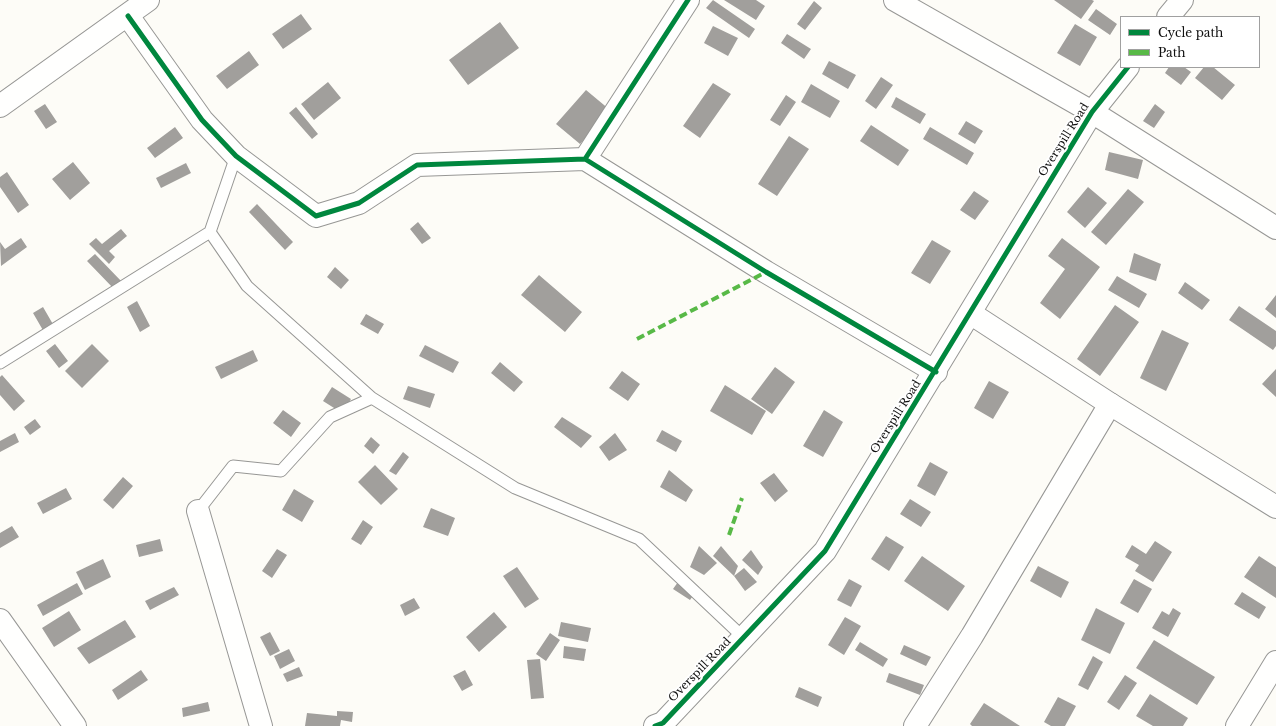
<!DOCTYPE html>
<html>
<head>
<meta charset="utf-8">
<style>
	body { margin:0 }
	#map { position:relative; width:1276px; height:726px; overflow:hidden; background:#fdfcf7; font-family:"Libre Baskerville",serif }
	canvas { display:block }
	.legend { position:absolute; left:1120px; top:16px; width:140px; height:52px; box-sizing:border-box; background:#fff; border:1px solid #a0a0a0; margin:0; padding:5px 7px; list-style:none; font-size:12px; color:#111 }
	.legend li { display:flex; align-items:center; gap:8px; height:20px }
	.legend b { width:20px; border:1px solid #a0a0a0 }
</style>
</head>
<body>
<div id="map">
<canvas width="1276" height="726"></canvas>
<ul class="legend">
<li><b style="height:5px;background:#00873e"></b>Cycle path</li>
<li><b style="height:5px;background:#58b947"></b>Path</li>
</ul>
</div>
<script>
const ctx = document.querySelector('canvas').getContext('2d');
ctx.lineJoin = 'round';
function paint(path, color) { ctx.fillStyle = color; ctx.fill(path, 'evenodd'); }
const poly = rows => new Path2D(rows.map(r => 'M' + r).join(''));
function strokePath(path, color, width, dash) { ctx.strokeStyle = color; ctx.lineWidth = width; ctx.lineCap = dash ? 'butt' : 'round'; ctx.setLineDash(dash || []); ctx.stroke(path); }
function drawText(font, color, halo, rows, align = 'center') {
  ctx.font = font + ' "Libre Baskerville",serif'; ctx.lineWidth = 4; ctx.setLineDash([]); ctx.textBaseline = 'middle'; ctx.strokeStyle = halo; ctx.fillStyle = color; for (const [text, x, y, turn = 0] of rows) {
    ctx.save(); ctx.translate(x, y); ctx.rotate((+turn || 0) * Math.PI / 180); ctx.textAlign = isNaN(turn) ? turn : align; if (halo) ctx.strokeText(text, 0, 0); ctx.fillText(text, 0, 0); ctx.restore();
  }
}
paint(poly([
	[713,0,755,29,749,38,706,8],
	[724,0,756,0,765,6,756,20],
	[1054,0,1092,0,1094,1,1081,19],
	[814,1,822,8,805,30,797,24],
	[1096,9,1117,24,1110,35,1088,20],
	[301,14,312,29,283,49,272,34],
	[500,22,519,48,468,85,449,60],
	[1075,24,1097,37,1080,66,1057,53],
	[713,26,738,38,728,56,704,43],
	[787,34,811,49,804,59,781,43],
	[249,51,259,65,227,89,216,76],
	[829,61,856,75,848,89,822,74],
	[1169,67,1184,67,1191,72,1181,85,1165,73],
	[1204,67,1213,67,1235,85,1222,100,1195,78],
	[881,77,893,85,876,109,865,101],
	[328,82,341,98,314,120,301,104],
	[713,83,731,94,700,138,683,126],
	[811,84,840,101,830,118,801,102],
	[586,90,610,110,580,144,556,124],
	[786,95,796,102,780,126,770,120],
	[896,97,926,114,920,124,891,107],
	[45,104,57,122,46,129,34,111],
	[1155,104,1165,112,1154,128,1143,121],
	[296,107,318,134,312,139,289,113],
	[966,121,983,131,975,144,958,134],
	[871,125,909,150,898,166,860,141],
	[175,127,183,138,155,158,147,148],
	[930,127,974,153,967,165,923,139],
	[789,136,809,149,777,196,758,184],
	[1109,152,1143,160,1138,179,1105,170],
	[73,162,90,183,70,200,52,179],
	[186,163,191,173,161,188,156,178],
	[7,172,29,205,18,213,0,187,0,177],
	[1088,187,1107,203,1085,228,1067,212],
	[1128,189,1144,202,1106,245,1091,232],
	[974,191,989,201,975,220,960,210],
	[257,204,293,242,285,250,249,212],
	[418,222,431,238,422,244,410,229],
	[121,229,127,236,109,251,115,257,109,264,89,244,96,238,102,244],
	[21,238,27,247,1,266,0,242,5,249],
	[1062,238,1100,267,1060,319,1040,303,1065,269,1048,256],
	[932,240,951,251,930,284,911,273],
	[1134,253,1161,264,1156,281,1129,272],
	[95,254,123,283,115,290,87,261],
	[335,267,349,280,341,289,327,277],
	[539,275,582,312,565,332,521,295],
	[1117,276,1147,294,1139,308,1108,290],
	[1185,282,1210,300,1202,310,1178,293],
	[1276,295,1276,318,1265,309],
	[137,301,150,326,140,332,127,307],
	[1115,305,1139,322,1100,376,1077,359],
	[1239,306,1276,331,1276,346,1273,350,1229,320],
	[43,307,54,326,44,332,33,313],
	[366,314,384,324,378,334,360,324],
	[1162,330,1189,343,1166,391,1140,378],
	[55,344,68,361,59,368,46,351],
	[92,344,109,361,82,388,65,371],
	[425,345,459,362,453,373,419,356],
	[253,350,258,361,221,379,215,367],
	[500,362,523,382,514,392,491,373],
	[775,367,795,382,772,414,751,399],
	[1276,369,1276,397,1262,384],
	[622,371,640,384,628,401,609,388],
	[2,375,25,401,14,411,0,395,0,377],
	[989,381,1009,392,993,419,974,408],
	[725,385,766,411,752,435,710,411],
	[408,386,435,394,430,408,403,399],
	[332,387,351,399,342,413,323,401],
	[283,410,301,423,291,437,273,423],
	[824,410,843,422,823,457,803,446],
	[562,417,592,436,581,448,554,427],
	[35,419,41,427,30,435,24,427],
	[662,430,682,441,676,452,656,441],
	[15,433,19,442,0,452,0,441],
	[615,433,627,450,609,461,599,447],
	[371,437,380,445,373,454,364,446],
	[403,452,409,457,396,475,389,471],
	[930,462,948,472,935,496,917,486],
	[375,465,398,489,381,505,358,482],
	[669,470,693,490,686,502,660,487],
	[774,473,788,491,775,502,760,483],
	[123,477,133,486,113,509,103,500],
	[66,488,72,499,43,514,37,503],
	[294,489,314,501,302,522,282,510],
	[910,499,931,512,921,527,900,514],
	[431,508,455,518,448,536,423,527],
	[363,520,373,527,361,545,351,539],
	[12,526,19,537,0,548,0,533],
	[886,536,904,547,889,571,871,559],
	[160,539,163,551,139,557,136,545],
	[1155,541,1172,552,1153,582,1135,571,1139,565,1125,557,1132,545,1146,554],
	[699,546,717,563,704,575,690,567],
	[721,546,738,566,734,576,713,556],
	[277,549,287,555,272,578,262,571],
	[751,550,763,567,758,575,742,560],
	[922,556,965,586,948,611,904,581],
	[1259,556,1276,567,1276,598,1244,577],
	[103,559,111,577,85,590,76,572],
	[1038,566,1069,582,1061,598,1030,581],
	[517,567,539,599,525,608,503,576],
	[744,568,757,582,745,591,734,576],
	[683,575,699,587,690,600,673,589],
	[849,579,862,586,851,607,837,600],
	[1134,579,1152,589,1138,613,1120,603],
	[77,583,83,594,43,616,37,605],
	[174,587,179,595,150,610,145,601],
	[1242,592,1266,607,1259,619,1234,604],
	[414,598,420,608,405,616,400,605],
	[1096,608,1125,623,1110,654,1081,640],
	[1173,608,1181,613,1168,637,1152,628,1162,611,1169,615],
	[69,611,81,630,54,647,42,628],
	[494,612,507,627,479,652,466,637],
	[845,617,861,626,844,655,828,645],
	[125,620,136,637,89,664,77,648],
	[561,622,591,628,588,642,558,636],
	[270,632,280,651,270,656,260,637],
	[550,633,560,640,546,661,536,654],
	[1154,640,1215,677,1197,705,1136,668],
	[860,642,888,659,883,667,855,650],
	[904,645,931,657,926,666,900,654],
	[564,646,586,649,584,661,563,658],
	[289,649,295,661,280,669,274,656],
	[1093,656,1103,662,1088,690,1078,685],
	[540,659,544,698,531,699,527,660],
	[299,667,303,676,287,682,283,674],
	[141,670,148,680,118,700,112,690],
	[465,670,473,685,462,691,453,676],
	[889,673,924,685,920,695,886,682],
	[1125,675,1137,683,1119,710,1107,702],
	[799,687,822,697,818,707,795,697],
	[1150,694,1188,718,1183,726,1153,726,1136,716],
	[1058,697,1076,706,1065,726,1051,726,1044,722],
	[208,702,210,711,183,717,182,708],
	[984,703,1020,726,972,726,970,724],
	[337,711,353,712,352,722,341,720,340,726,305,726,307,713,337,716]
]), '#a19f9c');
const service = poly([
	[210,232,247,286,372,398,515,488,639,539,744,638],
	[0,363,210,232,236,156],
	[198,511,233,466,281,471,330,417,372,398]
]);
const minor = poly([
	[688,0,585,159,766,272,936,372],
	[895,0,1092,112,1276,228],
	[128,16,202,120,236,156,316,216,359,203,417,165,585,159],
	[0,106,148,0],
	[198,511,261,726],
	[915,726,972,636,1110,404],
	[1237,726,1276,662]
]);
const tertiary = poly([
	[1168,17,1182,0],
	[970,313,1110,404,1276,507],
	[0,620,75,726],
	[655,726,663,723,825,551,1092,112,1128,67]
]);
strokePath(service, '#979795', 13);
strokePath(minor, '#979795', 24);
strokePath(tertiary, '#979795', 24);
strokePath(service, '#fffffe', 11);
strokePath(minor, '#fffffe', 22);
strokePath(tertiary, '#fffffe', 22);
strokePath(poly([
	[637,339,766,272],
	[729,535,742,498]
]), '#58b947', 4, [8, 4]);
strokePath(poly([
	[688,0,585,159,766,272,936,372],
	[128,16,202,120,236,156,316,216,359,203,417,165,585,159],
	[655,726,663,723,825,551,1092,112,1128,67]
]), '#00873e', 5);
drawText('11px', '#111', '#fff', [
	["Overspill Road",1064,140,-58],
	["Overspill Road",896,417,-58],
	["Overspill Road",700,670,-46]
]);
</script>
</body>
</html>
